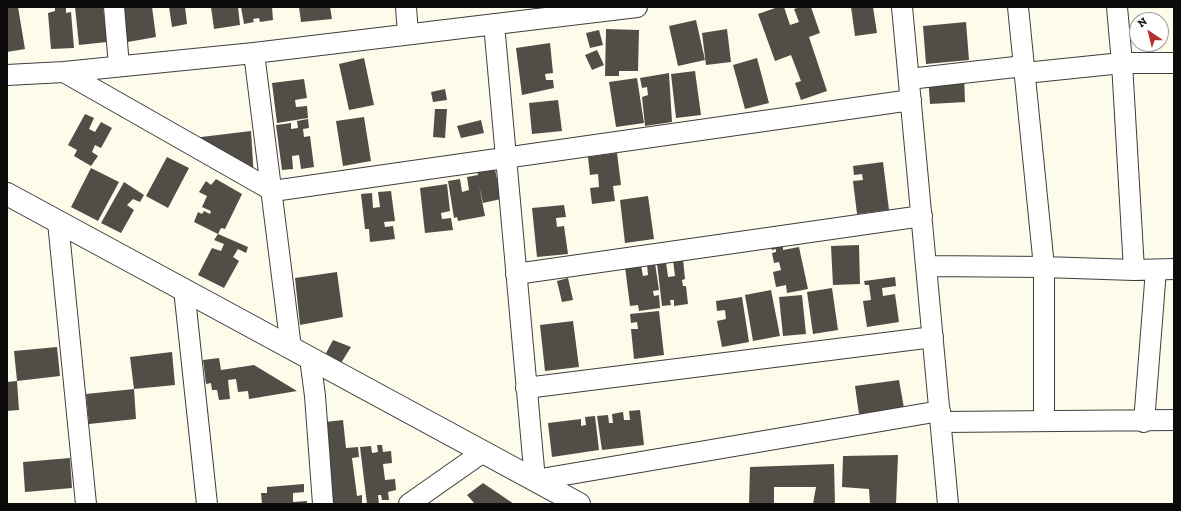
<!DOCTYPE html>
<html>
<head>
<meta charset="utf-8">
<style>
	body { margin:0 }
	#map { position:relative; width:1181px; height:511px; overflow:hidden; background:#fdfbea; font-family:"Zilla Slab",serif }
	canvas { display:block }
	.frame { position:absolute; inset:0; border:8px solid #0b0b0b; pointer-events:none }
	.north { position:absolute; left:1129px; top:12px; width:40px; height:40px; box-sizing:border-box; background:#fff; border:1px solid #9d9d9d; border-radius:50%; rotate:325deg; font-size:11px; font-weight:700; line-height:16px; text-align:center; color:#0b0b0b }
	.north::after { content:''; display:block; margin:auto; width:14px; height:18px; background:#af322f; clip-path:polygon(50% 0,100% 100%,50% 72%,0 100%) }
</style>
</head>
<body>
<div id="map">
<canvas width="1181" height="511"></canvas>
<div class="frame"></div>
<div class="north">N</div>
</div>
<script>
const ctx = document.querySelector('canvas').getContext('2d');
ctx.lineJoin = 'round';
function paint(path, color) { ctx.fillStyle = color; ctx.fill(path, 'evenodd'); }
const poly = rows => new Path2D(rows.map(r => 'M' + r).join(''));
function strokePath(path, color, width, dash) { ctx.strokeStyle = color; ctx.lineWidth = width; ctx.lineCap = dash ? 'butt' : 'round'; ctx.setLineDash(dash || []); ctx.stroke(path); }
paint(poly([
	[7,7,18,7,25,49,7,52],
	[55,7,66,7,66,13,71,12,74,48,51,49,48,13,55,11],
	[75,7,103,7,107,42,79,45],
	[119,7,152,7,156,37,122,43],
	[169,7,185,7,187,24,172,27],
	[211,7,238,7,240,25,214,29],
	[241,7,272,7,273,20,260,22,259,18,253,19,254,22,244,24],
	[299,7,330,7,332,19,301,22],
	[778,7,784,7,790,25,799,22,794,9,800,7,811,7,820,33,809,37,827,91,801,100,795,83,801,81,791,55,775,61,758,14],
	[851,7,873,7,877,33,855,36],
	[696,20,705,60,678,66,669,26],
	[966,22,969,60,926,64,923,26],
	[606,29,639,30,638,71,619,71,619,76,605,76],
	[727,29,731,62,706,65,702,33],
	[599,30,603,45,590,48,586,33],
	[550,43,553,73,545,74,546,80,553,80,554,88,522,95,516,48],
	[597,50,604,65,592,70,585,55],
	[364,58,374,105,349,110,339,64],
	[757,58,769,103,745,109,733,65],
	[695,71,701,115,676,118,671,74],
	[669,73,672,122,645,126,642,97,648,95,647,87,642,88,640,78],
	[964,74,965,102,930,104,928,76],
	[637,78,644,123,616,127,609,82],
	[304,79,307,98,295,100,296,107,307,106,308,118,277,123,272,83],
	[445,89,447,100,433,102,431,92],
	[558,100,562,131,532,134,529,103],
	[435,109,447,109,445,138,433,137],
	[85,114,94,118,89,129,95,132,101,122,112,128,101,148,95,145,92,152,98,156,91,166,74,156,77,150,68,145],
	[364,117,371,161,343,166,336,121],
	[308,119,309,128,303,129,304,137,310,136,314,167,301,169,299,155,292,156,293,169,282,170,276,125,291,123,291,129,298,128,297,121],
	[481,120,484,133,461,138,457,126],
	[251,131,254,179,193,138],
	[617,153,621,185,613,186,615,201,592,204,590,188,599,187,598,174,590,175,588,157],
	[167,157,189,168,168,208,146,196],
	[883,162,889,210,857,214,853,181,863,180,862,174,854,175,853,166],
	[494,164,501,199,483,203,479,185,485,216,458,221,457,217,454,218,448,181,460,179,462,192,469,190,467,177,478,175,476,167],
	[91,168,119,182,98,221,71,207],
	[216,179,242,194,225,229,221,228,218,234,194,222,198,212,202,214,204,211,210,214,211,211,202,207,207,196,199,192,206,181,211,185],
	[124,182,144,195,140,202,133,199,127,205,134,210,121,233,101,223],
	[447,184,450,211,441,213,442,219,451,218,453,230,425,233,420,188],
	[391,191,395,221,384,222,385,227,393,226,395,239,370,242,369,229,365,229,361,194,372,193,373,208,380,207,378,192],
	[648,196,654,239,625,243,620,200],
	[564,205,566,217,556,218,557,227,564,226,568,254,537,257,532,208],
	[218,234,248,247,246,253,238,249,233,257,239,261,224,288,198,275,212,248,221,251,224,244,214,240],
	[783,245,783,250,799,247,808,289,787,293,786,285,776,287,773,272,781,270,779,262,774,263,772,253,776,252,776,249,772,250,771,248],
	[859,245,860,284,833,285,831,246],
	[683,259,685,279,682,280,683,286,686,286,688,304,674,306,674,300,670,300,671,305,662,306,657,263,666,262,668,277,675,276,673,260],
	[655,263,659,290,653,291,654,296,659,295,660,308,639,311,638,305,630,306,625,267,641,265,643,276,648,275,647,264],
	[337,272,343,317,300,325,295,278],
	[895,277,896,286,882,288,883,296,895,294,899,322,867,327,863,301,871,300,869,285,865,285,864,281],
	[568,278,573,300,562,302,557,281],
	[832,288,838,330,813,334,807,292],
	[771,290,780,336,753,341,745,295],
	[802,295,806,334,783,336,779,297],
	[742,297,749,342,722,347,717,321,726,319,725,310,717,311,716,301],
	[659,311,664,355,634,359,631,329,638,329,637,322,631,323,630,314],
	[573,321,579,367,545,371,540,325],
	[333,340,351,347,341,363,325,355],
	[57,347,60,376,17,381,19,410,7,411,7,382,17,381,14,351],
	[172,352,175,385,134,389,136,419,89,424,86,394,134,389,130,357],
	[219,358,221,370,254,365,297,391,249,399,248,391,238,392,236,379,228,380,230,399,219,400,217,390,212,390,211,383,206,384,203,360],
	[899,380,904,408,859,414,855,386],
	[640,410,644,445,602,450,597,416,608,415,609,423,613,423,612,414,623,412,624,420,630,420,629,411],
	[595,416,599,450,552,457,548,423,581,419,581,426,586,425,585,417],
	[343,420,346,448,358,447,359,457,352,458,357,496,362,495,362,504,333,504,325,422],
	[377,445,382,445,383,452,391,451,392,463,383,464,385,480,395,479,396,490,388,492,389,500,382,500,381,495,378,495,379,504,367,504,360,447,371,446,372,453,378,452],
	[898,455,896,504,870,504,869,489,842,487,843,456],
	[70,458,72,488,25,492,23,462],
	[834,464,835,504,813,504,816,487,774,487,774,504,749,504,750,467],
	[483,483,514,504,475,504,467,495],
	[304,484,304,492,293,493,293,502,307,501,307,504,262,504,261,493,267,493,267,487]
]), '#534d48');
const minor = poly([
	[114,7,119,66],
	[406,7,408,34],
	[902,7,948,504],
	[1018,7,1044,267,1044,421],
	[1117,7,1122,63,1134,270],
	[494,24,535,480,940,411],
	[254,53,291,348],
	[64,72,273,191,911,100],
	[1025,73,1122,63,1174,63],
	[7,75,64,72,254,53,637,7],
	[909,79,1024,66],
	[58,222,86,504],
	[926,266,1044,267,1134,270,1174,269],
	[516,274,922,216],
	[184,289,207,504],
	[310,358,315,396,323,504],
	[526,388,933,337],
	[941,422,1174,420],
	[1144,422,1156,270],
	[409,504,483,452]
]);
const tertiary = poly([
	[7,194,579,504]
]);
strokePath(minor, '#3e3e3e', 22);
strokePath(tertiary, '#3e3e3e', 24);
strokePath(minor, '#fff', 20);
strokePath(tertiary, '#fff', 22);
</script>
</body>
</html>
